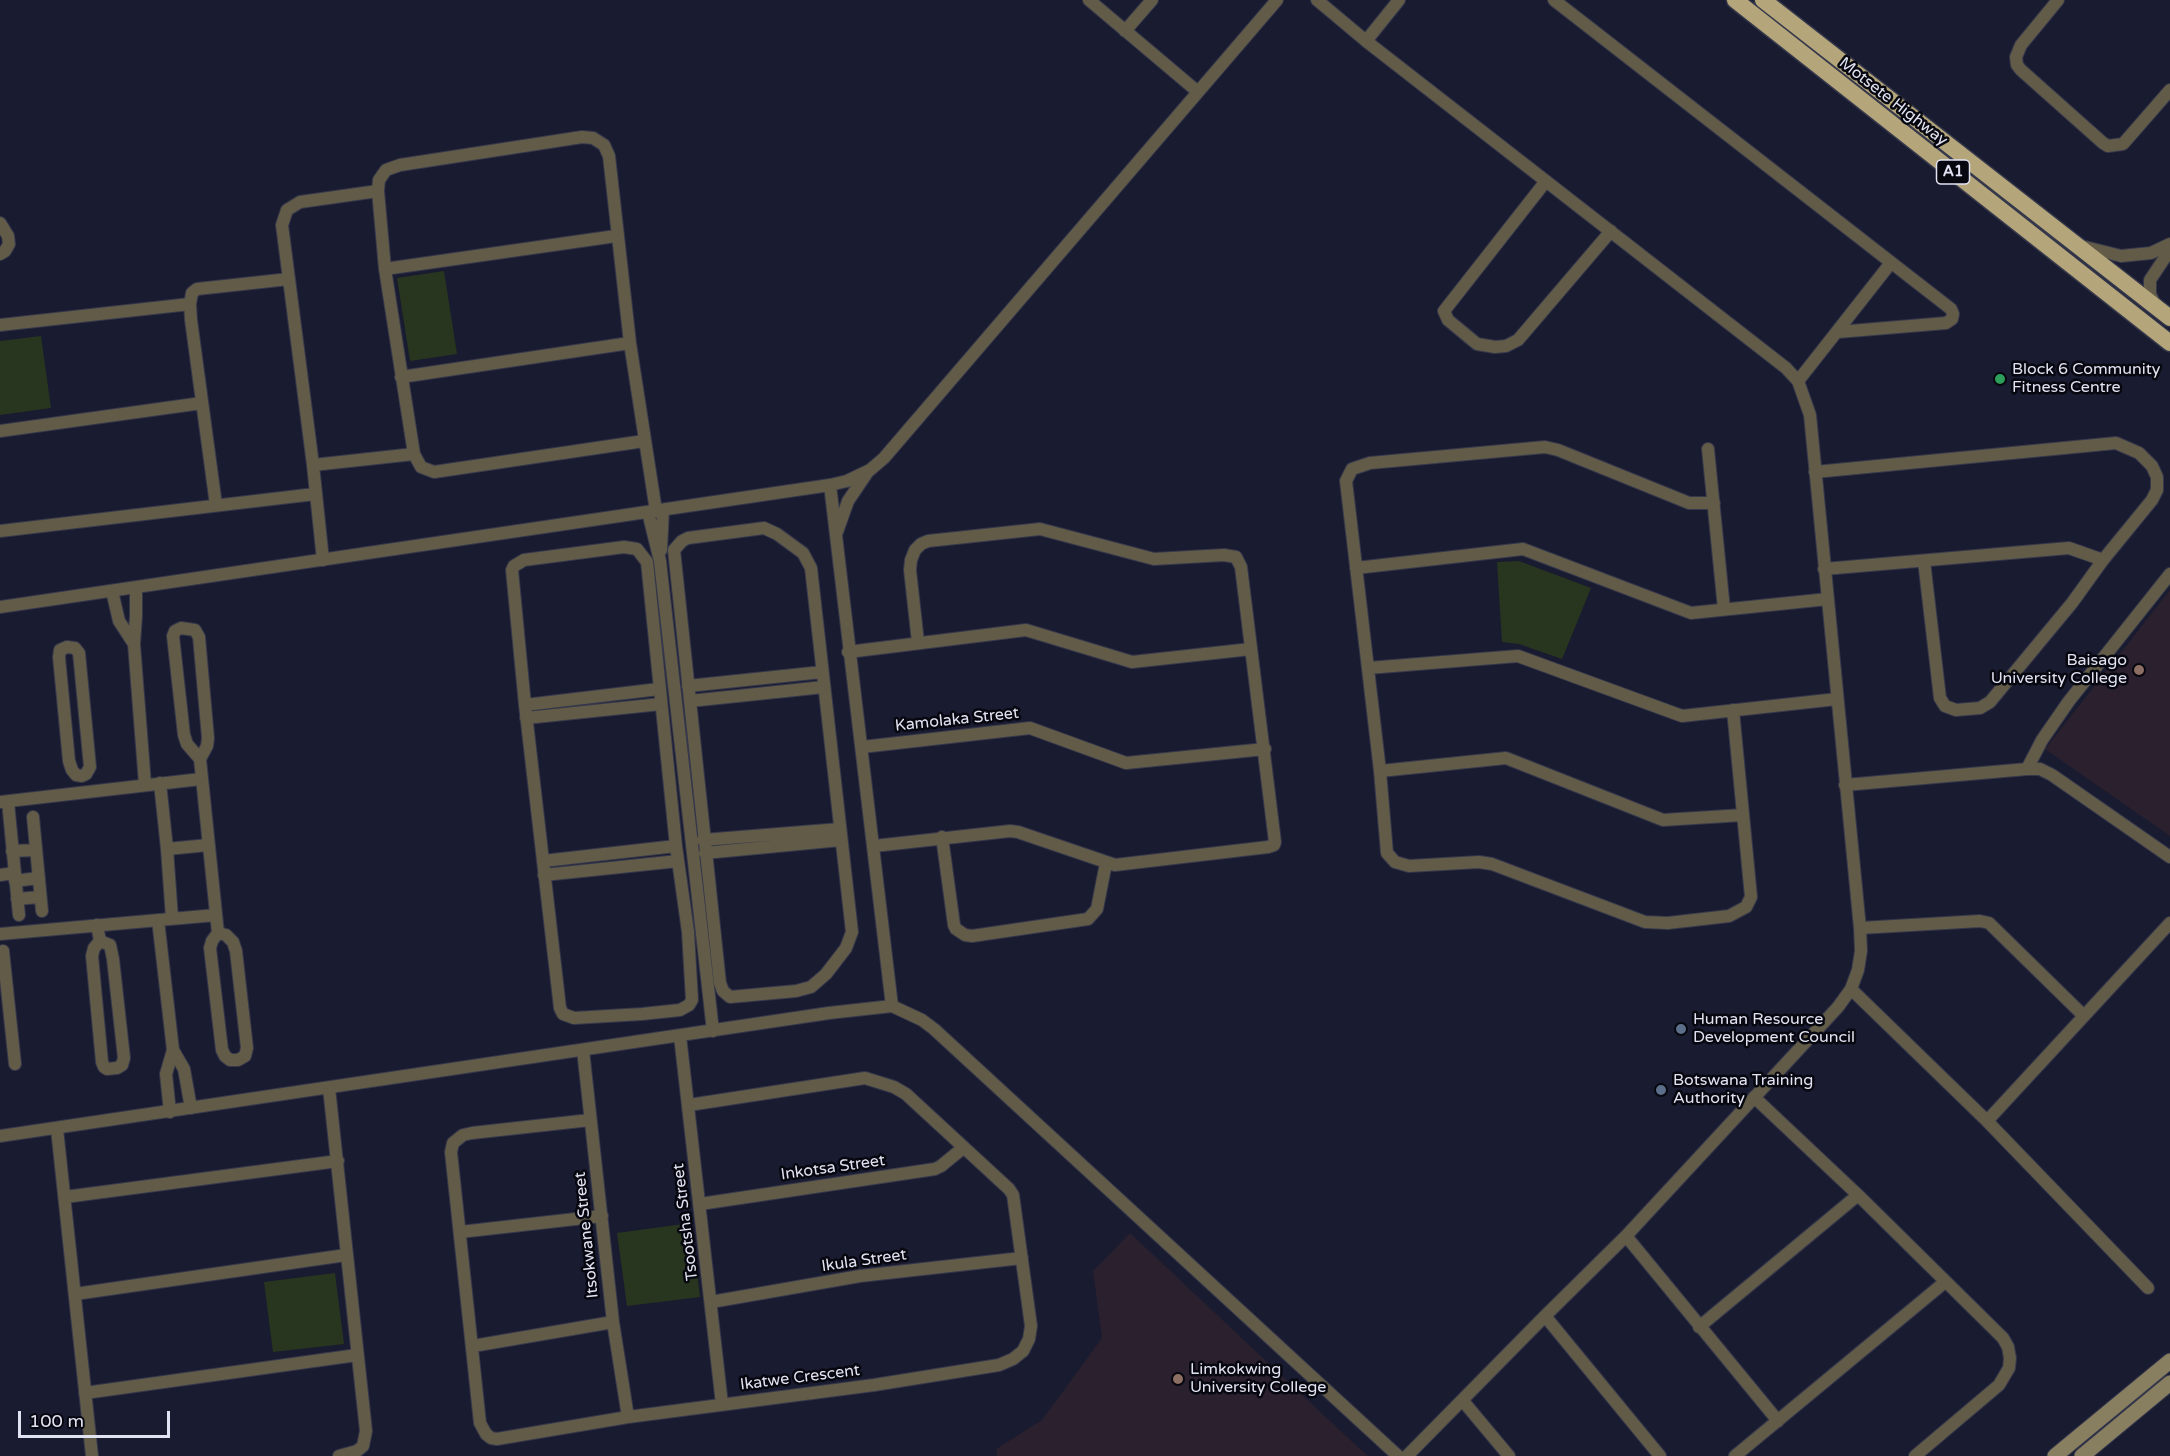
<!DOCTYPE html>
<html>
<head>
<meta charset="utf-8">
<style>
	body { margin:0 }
	#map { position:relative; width:2170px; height:1456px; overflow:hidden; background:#191b30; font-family:"Varela Round",sans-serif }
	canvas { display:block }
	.scale { position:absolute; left:18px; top:1411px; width:152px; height:27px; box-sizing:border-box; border:3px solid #e1e3f2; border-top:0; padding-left:8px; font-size:18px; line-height:21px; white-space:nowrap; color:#e1e3f2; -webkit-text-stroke:4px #06070f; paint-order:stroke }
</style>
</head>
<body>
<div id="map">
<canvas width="2170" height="1456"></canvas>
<div class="scale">100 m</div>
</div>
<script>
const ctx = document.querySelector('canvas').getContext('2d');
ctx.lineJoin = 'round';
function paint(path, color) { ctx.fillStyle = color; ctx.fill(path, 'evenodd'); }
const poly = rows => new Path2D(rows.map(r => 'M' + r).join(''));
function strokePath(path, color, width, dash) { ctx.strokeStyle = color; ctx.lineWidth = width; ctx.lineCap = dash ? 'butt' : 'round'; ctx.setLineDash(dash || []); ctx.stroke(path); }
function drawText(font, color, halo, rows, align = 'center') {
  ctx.font = font + ' "Varela Round",sans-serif'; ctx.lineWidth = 5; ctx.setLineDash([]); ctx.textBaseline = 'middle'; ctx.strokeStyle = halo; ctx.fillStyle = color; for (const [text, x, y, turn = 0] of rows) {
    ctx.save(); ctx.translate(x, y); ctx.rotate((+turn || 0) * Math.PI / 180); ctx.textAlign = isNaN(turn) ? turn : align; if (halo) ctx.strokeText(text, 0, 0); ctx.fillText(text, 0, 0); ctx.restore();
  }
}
paint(poly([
	[2170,590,2170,836,2045,749],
	[1130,1233,1347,1437,1368,1456,997,1456,996,1449,1042,1420,1102,1338,1093,1271]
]), '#2a202e');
paint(poly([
	[444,271,457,354,410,361,397,278],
	[41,336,51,408,0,415,0,341],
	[1519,561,1591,588,1562,659,1519,644,1502,642,1497,562],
	[691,1223,700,1297,627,1306,617,1233],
	[335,1273,344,1344,273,1352,264,1282]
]), '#28361f');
const minor = poly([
	[1089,0,1198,92],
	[1317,0,1366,41,1786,368,1798,381,1810,415,1860,928,1861,951,1858,970,1851,989,1838,1007,1626,1236,1545,1316,1407,1456],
	[1554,0,1951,309,1953,314,1952,319,1946,323,1838,332],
	[2058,0,2021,45,2016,57,2017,65,2021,70,2103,143,2108,146,2123,144,2170,90],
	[1125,31,1152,0],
	[1366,41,1399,0],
	[1546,181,1444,311,1448,320,1477,344,1495,347,1506,346,1518,340,1611,231],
	[0,223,8,236,9,244,5,251,0,254],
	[2081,246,2121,256,2151,253,2170,244],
	[385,269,616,236],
	[2155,305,2150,294,2150,280,2170,250],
	[0,325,190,304],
	[401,377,630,343],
	[1798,381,1890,264],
	[0,431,202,403],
	[644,441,434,472,421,467,414,454,385,269,378,191,379,180,386,170,400,165,582,137,593,138,604,145,609,156,630,343,656,511],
	[1708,449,1724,609],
	[313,465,414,454],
	[1815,472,2116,443,2139,453,2152,466,2157,477,2157,490,2152,500,2103,560,2072,603,1990,702,1980,708,1956,710,1945,706,1940,698,1924,561],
	[830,485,892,1006],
	[1714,503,1689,503,1558,450,1545,447,1370,463,1352,469,1346,481,1380,771,1387,853,1395,862,1409,866,1479,862,1492,864,1645,922,1668,923,1729,916,1746,907,1751,897,1733,710],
	[216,505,191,320,190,304,192,293,197,289,289,279],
	[648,512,660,561,713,1031],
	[764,528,777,534,803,553,811,568,852,932,846,948,826,974,811,987,796,991,730,997,723,991,720,983,674,550,682,541,688,538,764,528],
	[0,531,315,494],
	[837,532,848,501,867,473],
	[624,547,637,549,647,562,676,846,688,932,692,1000,689,1005,680,1010,642,1014,574,1018,563,1014,560,1008,525,705,512,570,514,566,524,560,624,547],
	[661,550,663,510],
	[323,560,313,465,282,225,287,210,300,202,378,191],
	[1356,568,1523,549,1691,613,1828,599],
	[1824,569,2069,548,2103,560],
	[136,588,136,616,134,644,145,784],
	[112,591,119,621,134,644],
	[0,607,830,485,847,481,870,470,884,458,1277,0],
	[67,647,75,648,79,653,90,767,86,774,82,776,76,775,72,770,69,761,59,657,60,650,67,647],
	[848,652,1026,630,1132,662,1251,649],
	[1368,668,1518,656,1682,716,1837,699],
	[688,686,822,672],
	[690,701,824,687],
	[525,705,659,689],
	[526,718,661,704],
	[862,747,1030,728,1126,763,1265,749],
	[200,759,187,744,184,735,173,636,175,631,181,628,195,630,199,637,208,738,207,746,200,759,218,933,212,941,210,948,222,1050,225,1056,230,1060,238,1060,245,1056,247,1048,236,951,233,942,226,935,218,933],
	[2027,769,2042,740,2069,701,2170,574],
	[1380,771,1506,758,1663,820,1743,815],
	[160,783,167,849],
	[1845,785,2027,769,2040,769,2052,775,2170,857],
	[0,802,201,779],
	[8,802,19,915],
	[33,817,42,911],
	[942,837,954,925,956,929,965,935,972,936,1088,919,1097,909,1106,863],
	[703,840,840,829],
	[874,846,1010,831,1018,832,1115,865,1268,847,1274,845,1275,842,1241,567,1236,557,1224,555,1154,559,1040,529,928,541,921,544,915,550,911,560,910,570,918,642],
	[12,851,36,850],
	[705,853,841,840],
	[543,861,676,846],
	[0,875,14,873],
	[544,875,678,861],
	[15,881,38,878],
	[17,899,40,897],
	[172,918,167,849,208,845],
	[158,920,173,1050,166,1074,170,1112],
	[97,925,100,941,94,948,92,956,102,1062,104,1067,107,1069,117,1068,122,1065,124,1058,113,959,110,945,100,941],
	[1860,928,1980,921,1989,923,2084,1016],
	[0,934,216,915],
	[3,951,15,1064],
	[1851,989,1987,1121,2148,1288],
	[680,1036,722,1404],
	[173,1050,184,1069,191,1108],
	[583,1050,613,1322,628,1417],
	[329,1088,366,1431,363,1446,357,1451,339,1456],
	[1754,1097,1858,1195,2003,1338,2008,1347,2010,1358,2009,1368,1999,1385,1915,1456],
	[590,1120,472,1133,463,1135,453,1143,451,1152,480,1423,486,1434,491,1438,497,1439,628,1417,874,1385,999,1365,1013,1359,1023,1351,1029,1339,1031,1326,1013,1195,1009,1189,906,1094,894,1087,865,1078,689,1105],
	[1987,1121,2170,923],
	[57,1129,92,1456],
	[0,1136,829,1013,892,1006,922,1020,934,1029,1398,1456],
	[65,1197,338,1161],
	[700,1204,935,1169,941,1166,963,1148],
	[460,1232,602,1216],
	[1626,1236,1778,1421],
	[75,1294,346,1255],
	[711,1302,860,1276,1022,1258],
	[1545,1316,1660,1456],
	[1699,1327,1858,1195],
	[473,1346,613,1322],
	[85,1393,357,1355],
	[1463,1401,1509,1456],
	[1735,1456,1945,1282]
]);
const secondary = poly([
	[2055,1456,2170,1361],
	[2082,1456,2170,1383]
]);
const trunk = poly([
	[1735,0,2170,343],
	[1763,0,2170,318]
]);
strokePath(minor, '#35374b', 14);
strokePath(secondary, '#35374b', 17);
strokePath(trunk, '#35374b', 19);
strokePath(minor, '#615b48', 12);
strokePath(secondary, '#887e60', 15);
strokePath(trunk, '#b4a67a', 16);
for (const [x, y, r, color] of [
	[2000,379,6,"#2e9e5b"],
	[2139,670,6,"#8d6e63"],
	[1681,1029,6,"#5c6f8a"],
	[1661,1090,6,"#5c6f8a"],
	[1178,1379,6,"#8d6e63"]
]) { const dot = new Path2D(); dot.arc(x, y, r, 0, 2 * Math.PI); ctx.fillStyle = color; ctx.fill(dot); strokePath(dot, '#06070f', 2); }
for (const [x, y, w] of [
	[1953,172,33]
]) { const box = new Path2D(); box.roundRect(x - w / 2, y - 12, w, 24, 4.5); ctx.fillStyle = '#06070f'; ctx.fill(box); strokePath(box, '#e1e3f2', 1.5); }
drawText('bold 15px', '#e1e3f2', null, [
	["A1",1953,172]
]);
drawText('16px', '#e1e3f2', '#06070f', [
	["Motsete Highway",1893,102,38],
	["Kamolaka Street",957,720,-6],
	["Inkotsa Street",833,1168,-8],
	["Tsootsha Street",686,1222,-97],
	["Itsokwane Street",587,1235,-96],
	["Ikula Street",864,1261,-8],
	["Ikatwe Crescent",800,1378,-7]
]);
drawText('16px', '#e1e3f2', '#06070f', [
	["Block 6 Community",2012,370],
	["Fitness Centre",2012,388],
	["Baisago",2127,661,"right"],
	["University College",2127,679,"right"],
	["Human Resource",1693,1020],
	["Development Council",1693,1038],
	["Botswana Training",1673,1081],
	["Authority",1673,1099],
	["Limkokwing",1190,1370],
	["University College",1190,1388]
], 'left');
</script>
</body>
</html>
